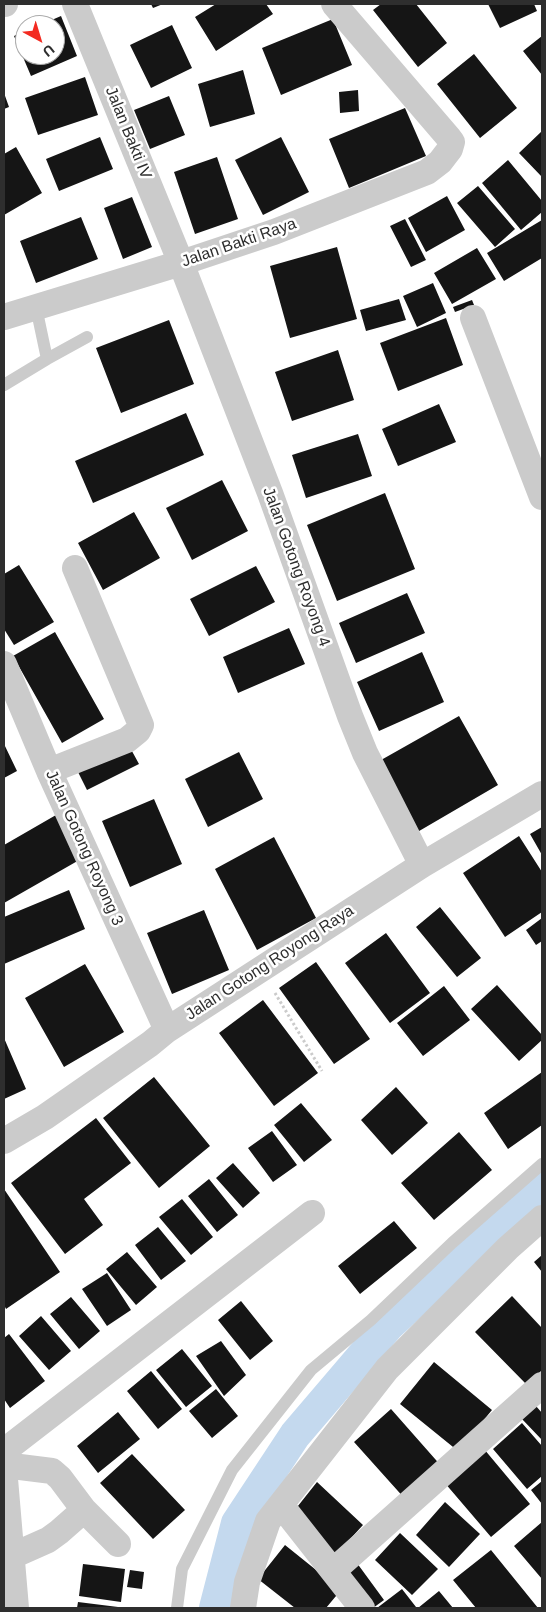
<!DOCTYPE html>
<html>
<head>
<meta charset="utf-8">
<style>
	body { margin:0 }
	#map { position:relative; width:546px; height:1612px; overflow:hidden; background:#fff; font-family:Arial,sans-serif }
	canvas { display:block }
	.frame { position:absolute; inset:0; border:5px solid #2e2e2e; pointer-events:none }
	.north { position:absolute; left:15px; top:15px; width:50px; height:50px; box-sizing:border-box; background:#fff; border:1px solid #ababab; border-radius:50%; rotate:141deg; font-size:14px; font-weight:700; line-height:20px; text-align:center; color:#2e2e2e }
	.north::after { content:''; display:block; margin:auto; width:18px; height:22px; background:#f32b21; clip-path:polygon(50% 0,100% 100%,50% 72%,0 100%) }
</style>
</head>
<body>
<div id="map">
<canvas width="546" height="1612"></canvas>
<div class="frame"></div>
<div class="north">U</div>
</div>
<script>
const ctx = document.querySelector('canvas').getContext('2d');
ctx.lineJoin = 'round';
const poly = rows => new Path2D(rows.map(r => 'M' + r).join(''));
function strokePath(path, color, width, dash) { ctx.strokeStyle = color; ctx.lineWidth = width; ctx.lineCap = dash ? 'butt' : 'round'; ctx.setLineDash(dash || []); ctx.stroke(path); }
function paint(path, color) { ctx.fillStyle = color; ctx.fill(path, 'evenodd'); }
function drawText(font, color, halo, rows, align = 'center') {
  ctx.font = font + ' Arial,sans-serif'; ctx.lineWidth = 5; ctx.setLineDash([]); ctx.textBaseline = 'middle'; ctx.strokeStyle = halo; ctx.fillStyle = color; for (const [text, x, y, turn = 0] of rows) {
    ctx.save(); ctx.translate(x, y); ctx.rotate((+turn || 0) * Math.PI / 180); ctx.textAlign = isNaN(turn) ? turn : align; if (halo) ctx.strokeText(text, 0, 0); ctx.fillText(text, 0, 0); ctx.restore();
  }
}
strokePath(poly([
	[215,1608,237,1523,295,1435,388,1326,542,1183]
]), '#c4d9ee', 32);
paint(poly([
	[151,4,163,4,153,8],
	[216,4,266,4,273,14,216,51,195,17],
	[381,4,416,4,447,43,418,67,373,10],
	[488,4,534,4,537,11,500,28],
	[61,16,77,56,31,76,14,36,25,31,25,55,55,55,55,25,40,25],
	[333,19,352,65,281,95,262,48],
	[172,25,192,68,151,88,130,45],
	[542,36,542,75,523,51],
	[474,54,517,108,480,138,437,84],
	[243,70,255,114,210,127,198,84],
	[85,77,98,115,38,135,25,98],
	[358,90,359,111,340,113,339,92],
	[4,93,9,107,4,109],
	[169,96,185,135,150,149,134,110],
	[405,108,426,156,349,188,329,139],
	[542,131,542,177,519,153],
	[100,137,113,169,59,191,46,159],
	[281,137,309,192,263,215,235,160],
	[16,147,42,193,4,215,4,154],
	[217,157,238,219,195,234,174,172],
	[508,160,542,201,542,212,521,230,482,183],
	[478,186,515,229,495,247,457,203],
	[447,196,465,230,426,252,408,218],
	[132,197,152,247,123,259,104,208],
	[81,217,98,259,36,283,20,241],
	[405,219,426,260,411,267,390,226],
	[542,220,542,258,504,281,487,253],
	[337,247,357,319,290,338,270,266],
	[477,248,496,279,452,304,434,273],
	[433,283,446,313,417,327,403,296],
	[399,299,406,320,366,331,360,310],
	[472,300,474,305,455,312,453,307],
	[446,318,463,365,398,391,380,343],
	[169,320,194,384,121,413,96,348],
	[338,350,354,400,292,421,275,372],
	[439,404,456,442,398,466,382,429],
	[186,413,204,455,93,503,75,461],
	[358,434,372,476,306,498,292,455],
	[222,480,248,531,192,560,166,508],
	[385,493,415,569,337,601,307,525],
	[134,512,160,558,103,590,78,543],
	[19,565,54,622,14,645,4,629,4,574],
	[256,566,275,602,209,636,190,599],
	[407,593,425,633,356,663,339,623],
	[289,628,305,664,238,693,223,657],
	[55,632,104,719,62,743,13,656],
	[422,652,444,702,379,731,357,682],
	[459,716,498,785,414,834,374,764],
	[127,742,139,764,87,790,76,768],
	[4,744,17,771,4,778],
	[239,752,263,799,208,827,185,779],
	[154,799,182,864,130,887,102,821],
	[56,815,81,859,4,903,4,845],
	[542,827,542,855,530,834],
	[519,836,542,872,542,912,505,937,463,873],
	[274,837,316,918,257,950,215,869],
	[69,890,85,929,4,964,4,917],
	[440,907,481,958,457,977,416,927],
	[204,910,229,970,172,994,147,933],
	[542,918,542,941,536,945,526,930],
	[386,933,430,993,390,1023,345,963],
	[316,962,370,1039,334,1064,279,988],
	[85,964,124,1032,64,1067,25,998],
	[497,985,542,1035,542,1040,519,1061,471,1009],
	[444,986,470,1020,423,1056,397,1023],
	[263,1000,318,1073,274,1106,219,1033],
	[4,1038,26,1089,4,1099],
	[542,1072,542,1125,508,1149,484,1113],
	[154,1077,210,1146,159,1188,103,1118],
	[396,1087,428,1123,392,1155,361,1120],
	[301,1103,332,1140,304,1162,274,1125],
	[96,1118,131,1163,84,1199,103,1225,65,1254,11,1183],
	[272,1131,297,1165,273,1182,248,1148],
	[459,1132,492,1170,434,1220,401,1183],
	[233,1163,260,1193,243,1208,216,1178],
	[209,1179,238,1215,217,1232,188,1196],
	[4,1189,60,1272,6,1309,4,1305],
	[182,1199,213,1237,191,1255,159,1217],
	[394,1221,417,1248,360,1294,338,1266],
	[158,1227,186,1261,161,1280,135,1245],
	[127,1252,157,1287,136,1305,106,1269],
	[542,1255,542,1272,534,1262],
	[107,1273,131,1310,107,1326,82,1289],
	[512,1296,542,1328,542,1370,527,1385,475,1332],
	[71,1297,100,1331,79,1349,50,1314],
	[241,1301,273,1341,250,1360,218,1320],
	[41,1316,71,1351,49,1370,19,1336],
	[9,1334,45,1381,10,1408,4,1399,4,1338],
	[221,1341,246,1375,224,1396,196,1356],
	[182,1349,212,1386,186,1407,156,1370],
	[434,1362,492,1410,458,1451,400,1404],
	[151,1371,182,1409,158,1429,127,1391],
	[216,1389,238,1416,212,1438,189,1411],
	[536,1406,542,1413,542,1440,522,1419],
	[391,1409,443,1468,406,1500,354,1442],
	[118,1412,140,1439,98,1473,77,1446],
	[522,1423,542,1446,542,1476,527,1489,493,1449],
	[484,1449,530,1504,491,1537,444,1482],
	[132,1454,185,1510,153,1539,100,1483],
	[542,1481,542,1504,531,1490],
	[317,1482,363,1525,331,1560,290,1516],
	[445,1502,480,1534,449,1567,416,1535],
	[542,1522,542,1579,514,1546],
	[400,1533,438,1569,412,1595,375,1560],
	[285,1545,341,1590,326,1608,295,1608,258,1579],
	[491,1550,538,1608,476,1608,453,1580],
	[354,1559,384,1600,373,1608,338,1571],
	[83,1564,125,1569,121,1602,79,1596],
	[130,1570,144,1572,142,1589,127,1587],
	[402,1589,416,1607,377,1608],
	[439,1591,453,1608,418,1608],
	[78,1602,118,1607,118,1608,77,1608]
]), '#151515');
strokePath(poly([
	[275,993,322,1071]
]), '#cbcbcb', 3, [2.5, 2.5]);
strokePath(poly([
	[36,307,47,359,87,337],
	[4,385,47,359],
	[177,1608,182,1569,232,1470,311,1370,371,1320,452,1243,542,1164]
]), '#cbcbcb', 12);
strokePath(poly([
	[4,4,5,4],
	[75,4,181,263,270,493,350,716,365,753,422,865],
	[4,317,181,263,274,232,427,172,440,162,450,149,452,142,449,138,334,4],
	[473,318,542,497],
	[4,664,49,771,167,1030],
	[49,771,127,740,138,731,141,725,75,568],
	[4,1141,45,1117,150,1044,167,1030,422,865,542,794],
	[4,1451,312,1213],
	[4,1465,52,1471,60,1478,84,1510,118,1544],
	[4,1467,16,1608],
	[281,1505,362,1608],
	[12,1556,48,1540,59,1532,84,1510],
	[333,1571,542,1385],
	[243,1608,247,1582,268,1521,387,1369,508,1248,542,1218]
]), '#cbcbcb', 26);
drawText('16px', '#2e2e2e', '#fff', [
	["Jalan Bakti IV",128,133,68],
	["Jalan Bakti Raya",239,243,-19],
	["Jalan Gotong Royong 4",296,567,70],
	["Jalan Gotong Royong 3",84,848,66],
	["Jalan Gotong Royong Raya",270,963,-33]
]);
</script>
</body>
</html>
